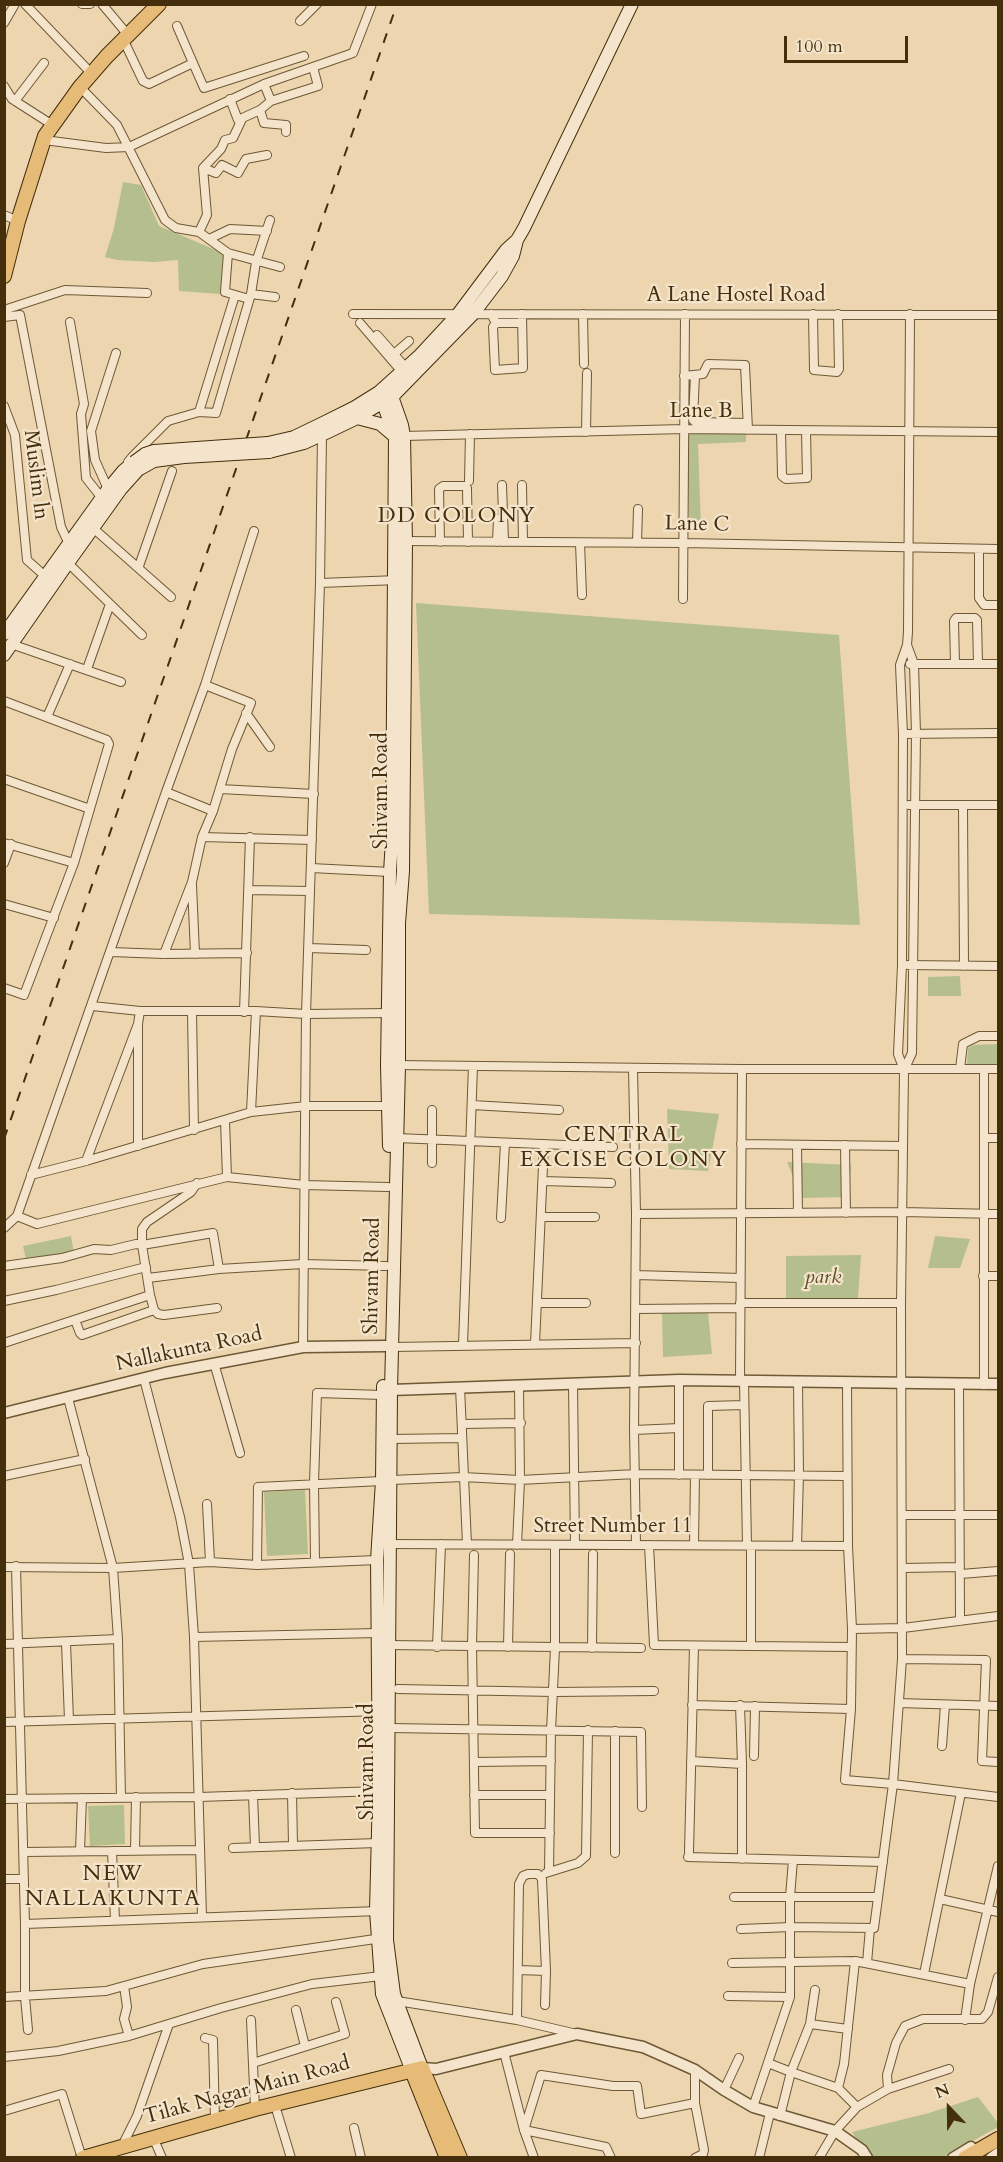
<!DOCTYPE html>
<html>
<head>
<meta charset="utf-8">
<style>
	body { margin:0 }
	#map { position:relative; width:1003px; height:2162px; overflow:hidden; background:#edd6af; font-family:Cardo,serif }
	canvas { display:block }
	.frame { position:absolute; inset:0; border:6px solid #442e0c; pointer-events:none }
	.north { position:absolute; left:919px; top:2078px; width:60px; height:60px; -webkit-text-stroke:4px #f3e4cb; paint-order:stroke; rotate:338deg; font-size:16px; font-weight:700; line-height:24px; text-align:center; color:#442e0c }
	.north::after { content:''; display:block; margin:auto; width:21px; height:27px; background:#442e0c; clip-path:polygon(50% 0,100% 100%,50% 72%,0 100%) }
	.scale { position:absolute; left:784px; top:36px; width:124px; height:27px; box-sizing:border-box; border:3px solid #442e0c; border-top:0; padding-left:8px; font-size:18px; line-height:21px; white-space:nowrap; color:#442e0c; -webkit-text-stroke:4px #f3e4cb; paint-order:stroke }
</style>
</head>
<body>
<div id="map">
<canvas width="1003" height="2162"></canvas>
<div class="frame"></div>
<div class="north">N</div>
<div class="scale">100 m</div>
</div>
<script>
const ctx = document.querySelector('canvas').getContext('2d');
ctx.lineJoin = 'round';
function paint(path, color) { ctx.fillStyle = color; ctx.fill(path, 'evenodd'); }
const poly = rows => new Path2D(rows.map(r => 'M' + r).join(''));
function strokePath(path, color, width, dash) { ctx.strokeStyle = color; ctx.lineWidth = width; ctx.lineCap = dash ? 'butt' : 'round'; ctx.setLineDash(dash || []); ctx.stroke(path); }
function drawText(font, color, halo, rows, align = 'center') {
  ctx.font = font + ' Cardo,serif'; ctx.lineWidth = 4.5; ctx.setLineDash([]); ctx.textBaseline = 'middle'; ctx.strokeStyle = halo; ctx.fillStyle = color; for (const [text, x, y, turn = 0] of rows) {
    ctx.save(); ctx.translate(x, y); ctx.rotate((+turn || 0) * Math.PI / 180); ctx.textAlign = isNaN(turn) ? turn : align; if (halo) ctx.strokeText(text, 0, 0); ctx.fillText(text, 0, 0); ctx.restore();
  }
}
paint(poly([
	[123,182,141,185,159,226,223,253,220,294,179,291,178,260,154,262,117,260,105,257,114,228],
	[687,434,746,434,746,442,698,444,701,527,689,527],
	[416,603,839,635,860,925,429,914],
	[960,976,961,996,928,996,928,977],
	[998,1044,998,1064,967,1064,968,1048,974,1045],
	[667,1109,719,1114,708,1171,669,1169],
	[787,1162,851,1165,848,1197,802,1198],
	[71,1236,74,1254,27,1264,23,1246],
	[935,1236,970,1239,960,1268,928,1268],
	[861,1255,858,1299,786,1299,786,1256],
	[708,1312,712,1354,663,1357,662,1313],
	[305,1490,308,1554,267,1556,264,1492],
	[124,1805,125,1844,90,1846,88,1806],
	[978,2097,998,2123,998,2127,944,2157,868,2157,852,2132,929,2113]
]), '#b5be8d');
const minor = poly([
	[25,4,92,74],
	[82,4,90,4],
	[102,4,128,35],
	[300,21,317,4],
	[4,23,15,4],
	[124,41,143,81,149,84,193,63,177,26],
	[193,63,204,88,304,56],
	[264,84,271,101],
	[4,86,12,99,51,124],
	[80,87,117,125,165,220,176,228,199,232,228,253,280,267],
	[230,99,238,120,260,110,271,101,318,86,313,67],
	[15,101,44,63],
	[260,110,264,123,286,125,286,132],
	[44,140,106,148,129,147,264,84,353,53,372,4],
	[203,168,216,173,222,165,238,173,246,159,267,155],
	[4,215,18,221],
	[199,232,207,215,203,168,221,149,225,140,233,138,242,119],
	[209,239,230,229,267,231],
	[228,253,225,292,249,299],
	[251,294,275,297],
	[4,310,65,290,147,293],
	[353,314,998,315],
	[491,314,496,323,493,327,495,370,523,368,522,314],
	[583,314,584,364],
	[813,314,814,370,837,372,839,369,838,314],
	[4,317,20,315,61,527,69,544],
	[70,322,84,404,81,414,86,478,101,497],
	[360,323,402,372],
	[496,323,522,323],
	[377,335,406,368],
	[394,354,409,341],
	[695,375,693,420,695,422,747,423],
	[684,376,703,374,708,364,745,365,748,430],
	[4,406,15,435,27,560,45,576],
	[199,412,235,295],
	[781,430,782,476,786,479,807,478,806,431],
	[586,432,587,373],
	[404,436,684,429,998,432],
	[128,462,132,457,168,421,199,412,216,413,251,294,256,262,270,220],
	[469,481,470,434],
	[502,485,504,542],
	[522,485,523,542],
	[108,489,95,460,91,431,116,353],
	[93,528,171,597],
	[402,541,684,543,998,549],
	[440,542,439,489,443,486,465,486,467,488,468,542],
	[497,542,498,519],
	[580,543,582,595],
	[637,543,638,509],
	[979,549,979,598,984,605,998,605],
	[68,563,142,635],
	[139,566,172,471],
	[320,583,398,580],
	[683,599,685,314],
	[11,644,121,682],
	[910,664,998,664],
	[955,664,954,621,956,618,975,618,977,620,978,664],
	[87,669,110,604],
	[4,701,107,740,109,744,74,863,24,995,4,988],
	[246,713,270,747],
	[47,717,70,664],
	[903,734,998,733],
	[4,779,90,809],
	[220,789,314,794],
	[166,792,213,811],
	[909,805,998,805],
	[963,805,964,966],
	[202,837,312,840],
	[4,843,74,863],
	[4,863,11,844],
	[311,868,390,872],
	[192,885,195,954],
	[249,890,310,891],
	[4,904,54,918],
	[309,948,366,950],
	[111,952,164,954,247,953],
	[164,954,192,882,202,837,213,811,232,749,251,703,205,685],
	[908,965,998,966],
	[92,1006,140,1011,256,1011,306,1014,388,1013],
	[192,1012,194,1130],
	[244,1012,250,837],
	[396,1065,742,1069,998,1069],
	[633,1068,636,1214,634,1430,636,1545],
	[960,1069,963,1044,979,1036,998,1036],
	[904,1070,912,1053,916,734,914,664,907,645],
	[472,1105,559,1110],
	[432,1110,432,1163],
	[251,1112,256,1011],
	[225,1121,227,1177],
	[397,1138,613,1147],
	[984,1138,998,1138],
	[741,1144,903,1146],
	[797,1145,798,1213],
	[845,1145,846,1213],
	[138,1146,138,1024,140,1011],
	[86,1161,138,1024],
	[31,1175,86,1161,251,1112,306,1106,388,1106],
	[543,1181,611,1183],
	[197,1183,191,1192,147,1222,142,1229,142,1245,150,1295,154,1310,158,1314,164,1315,217,1308],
	[636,1214,902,1212,998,1214],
	[17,1216,37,1224,227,1177,304,1185,388,1187],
	[541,1217,595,1217],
	[501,1218,505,1143],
	[4,1228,17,1216,166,792,205,685,254,531],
	[4,1266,62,1258,94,1249,111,1250,136,1244,142,1245,213,1233,219,1269],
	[636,1275,740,1278],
	[983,1276,998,1276],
	[148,1278,219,1269,303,1264,386,1266],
	[4,1301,56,1290,146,1267],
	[537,1303,586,1303],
	[740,1303,901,1303],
	[635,1309,740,1308],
	[75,1320,80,1333,82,1335,154,1310],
	[4,1343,150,1295],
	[535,1344,544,1144],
	[463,1345,473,1066],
	[303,1347,306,1014,320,583,322,435],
	[393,1347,636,1343],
	[214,1363,240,1453],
	[144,1379,180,1517,189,1564,194,1637,202,1917],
	[679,1380,679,1475],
	[740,1380,742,1069],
	[744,1380,747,1546],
	[847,1382,848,1546,852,1629,851,1709,845,1780,893,1784,998,1797],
	[959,1383,960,1621],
	[573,1385,575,1545],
	[984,1385,984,1069],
	[460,1387,467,1544],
	[68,1398,113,1568,118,1639,121,1798],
	[462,1424,521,1423],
	[634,1430,679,1428],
	[391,1439,462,1438],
	[708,1475,708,1406,744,1405],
	[4,1476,85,1459],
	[391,1480,463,1477,520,1480,636,1474,847,1476],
	[207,1504,210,1562],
	[903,1515,998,1515],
	[386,1544,848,1546],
	[517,1545,520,1480,519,1387],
	[649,1545,654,1645,851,1647],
	[694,1545,695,1475],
	[797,1546,799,1475,798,1381],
	[474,1555,472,1646,475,1833,550,1833],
	[315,1561,314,1483,317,1393,383,1395],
	[257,1565,258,1487,382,1481],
	[16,1566,25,1924,25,1997,28,2030],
	[4,1567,113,1568,210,1562,257,1565,377,1560],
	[903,1568,960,1567],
	[961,1574,998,1571],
	[852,1629,903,1628,998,1616],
	[194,1637,378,1633],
	[66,1643,69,1720],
	[4,1644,118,1639],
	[389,1645,641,1648],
	[751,1645,751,1546],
	[437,1647,441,1544],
	[508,1647,510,1554],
	[592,1648,593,1554],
	[902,1659,986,1660,982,1761,998,1762],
	[398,1689,554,1692,654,1691],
	[899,1703,998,1706],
	[692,1705,851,1709],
	[4,1722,382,1711],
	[390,1728,641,1732,642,1807],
	[615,1731,615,1853],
	[942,1746,945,1705],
	[754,1756,755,1706],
	[691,1761,742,1764,740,1705],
	[474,1762,551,1761],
	[742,1764,742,1859],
	[292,1793,293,1845],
	[253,1795,255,1847],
	[474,1795,550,1795],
	[4,1799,199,1797,379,1791],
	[233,1848,377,1843],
	[135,1850,136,1797],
	[80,1851,82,1798],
	[112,1851,115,1920],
	[24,1852,200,1850],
	[689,1852,694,1646],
	[688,1857,883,1862],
	[549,1872,551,1731,555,1648,555,1545],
	[546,1873,578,1863,586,1856,588,1730],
	[4,1879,24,1879],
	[734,1897,877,1897],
	[940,1899,998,1912],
	[25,1924,379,1911],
	[741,1929,791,1927,874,1928,893,1784,902,1659,901,1303,904,1070,898,1054,902,965,903,734,900,665,907,645,908,632,910,314],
	[855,1961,844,2064,838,2088,857,2107],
	[732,1963,855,1961,970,1984],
	[867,1963,870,1928],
	[519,1970,546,1971],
	[924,1974,961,1793],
	[124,1986,127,2007,124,2019,129,2036],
	[728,1996,790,1997],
	[4,1997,106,1991,203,1964,382,1938],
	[397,2001,517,2020,577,2034],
	[296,2010,305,2046],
	[251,2020,255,2109],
	[517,2020,519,1884,523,1876,528,1874,538,1874,542,1879,546,1971,545,2005],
	[965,2020,970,1984,998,1866],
	[810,2024,815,1990],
	[205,2038,213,2040,215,2120],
	[504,2052,524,2130,534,2158],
	[4,2057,58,2051,129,2036,221,2008,312,1984,381,1976],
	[253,2063,345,2034,336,2002],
	[768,2063,791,2072,780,2116],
	[695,2070,695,2103,704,2150,703,2154,695,2158],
	[838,2088,791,2072,810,2024,848,2029],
	[888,2089,887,2075,896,2043,905,2026,923,2019,982,2019,988,2012,998,1977],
	[724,2090,739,2058],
	[753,2107,790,1997,790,1897,793,1860],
	[4,2111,62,2094,82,2158],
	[277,2112,291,2158],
	[354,2128,361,2158],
	[153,2137,162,2158],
	[122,2146,137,2116,169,2024],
	[611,2158,606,2147,524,2130,541,2075,613,2086,637,2086,641,2114,695,2103],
	[759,2158,770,2113],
	[819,2158,835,2131,857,2107,888,2089,949,2069]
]);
const tertiary = poly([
	[391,1390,679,1380,998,1384],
	[4,1413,165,1373,303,1347,385,1346],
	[422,2068,436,2069,577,2034,643,2047,695,2070,724,2090,753,2107,835,2131,862,2150,867,2158],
	[953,2158,971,2147],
	[991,2158,998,2153]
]);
const secondary = poly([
	[388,385,402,425,404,436,406,542,403,871,399,923,399,1065,391,1390,387,1940,394,1994,422,2068],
	[379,392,395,437,392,840,390,872,387,1065,389,1146],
	[357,418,380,424,394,436],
	[268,443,294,437,321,424,355,407,379,392,419,356,458,314,506,250,517,240,524,228,632,4],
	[269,452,304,443,328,432,357,418,393,396,473,314,502,276,513,256,517,240],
	[4,634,108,489,123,471,134,462],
	[4,655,68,563,121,489,138,470],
	[383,1386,382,1481,377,1560,379,1791,376,1911,382,1994,412,2071]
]);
const primary = poly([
	[4,276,18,221,45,136,80,87,107,56,159,4],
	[412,2071,447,2158],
	[83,2158,255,2109,422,2068,460,2158]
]);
const trunk = poly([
	[965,2158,998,2139]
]);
strokePath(minor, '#6e5835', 10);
strokePath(tertiary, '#6e5835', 13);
strokePath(secondary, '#442e0c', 14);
strokePath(primary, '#442e0c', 16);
strokePath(trunk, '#442e0c', 16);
strokePath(minor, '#f3e4cb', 8);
strokePath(tertiary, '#f3e4cb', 10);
strokePath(secondary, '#f3e4cb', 12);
strokePath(primary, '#e6bb78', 14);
strokePath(trunk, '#e6bb78', 14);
strokePath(poly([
	[4,1139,397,4]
]), '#442e0c', 2, [10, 10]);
const secondaryBridge = poly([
	[134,462,145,454,154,451,268,443],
	[138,470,154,461,184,457,269,452]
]);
strokePath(secondaryBridge, '#442e0c', 14, []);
strokePath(secondaryBridge, '#f3e4cb', 12);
drawText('21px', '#442e0c', '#f3e4cb', [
	["A Lane Hostel Road",736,296],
	["Lane B",701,412],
	["Muslim ln",35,475,83],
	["Lane C",697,525,1],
	["Shivam Road",382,791,-90],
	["Shivam Road",373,1276,-89],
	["Nallakunta Road",189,1350,-12],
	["Street Number 11",613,1527],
	["Shivam Road",368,1762,-90],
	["Tilak Nagar Main Road",247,2091,-15]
]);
drawText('italic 21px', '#5b4b26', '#f3e4cb', [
	["park",823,1278]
]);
ctx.letterSpacing = '1.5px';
drawText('22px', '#442e0c', '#f3e4cb', [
	["DD COLONY",457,517],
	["CENTRAL",624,1136],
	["EXCISE COLONY",624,1161],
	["NEW",113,1875],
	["NALLAKUNTA",113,1900]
]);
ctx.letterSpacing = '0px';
</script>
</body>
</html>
